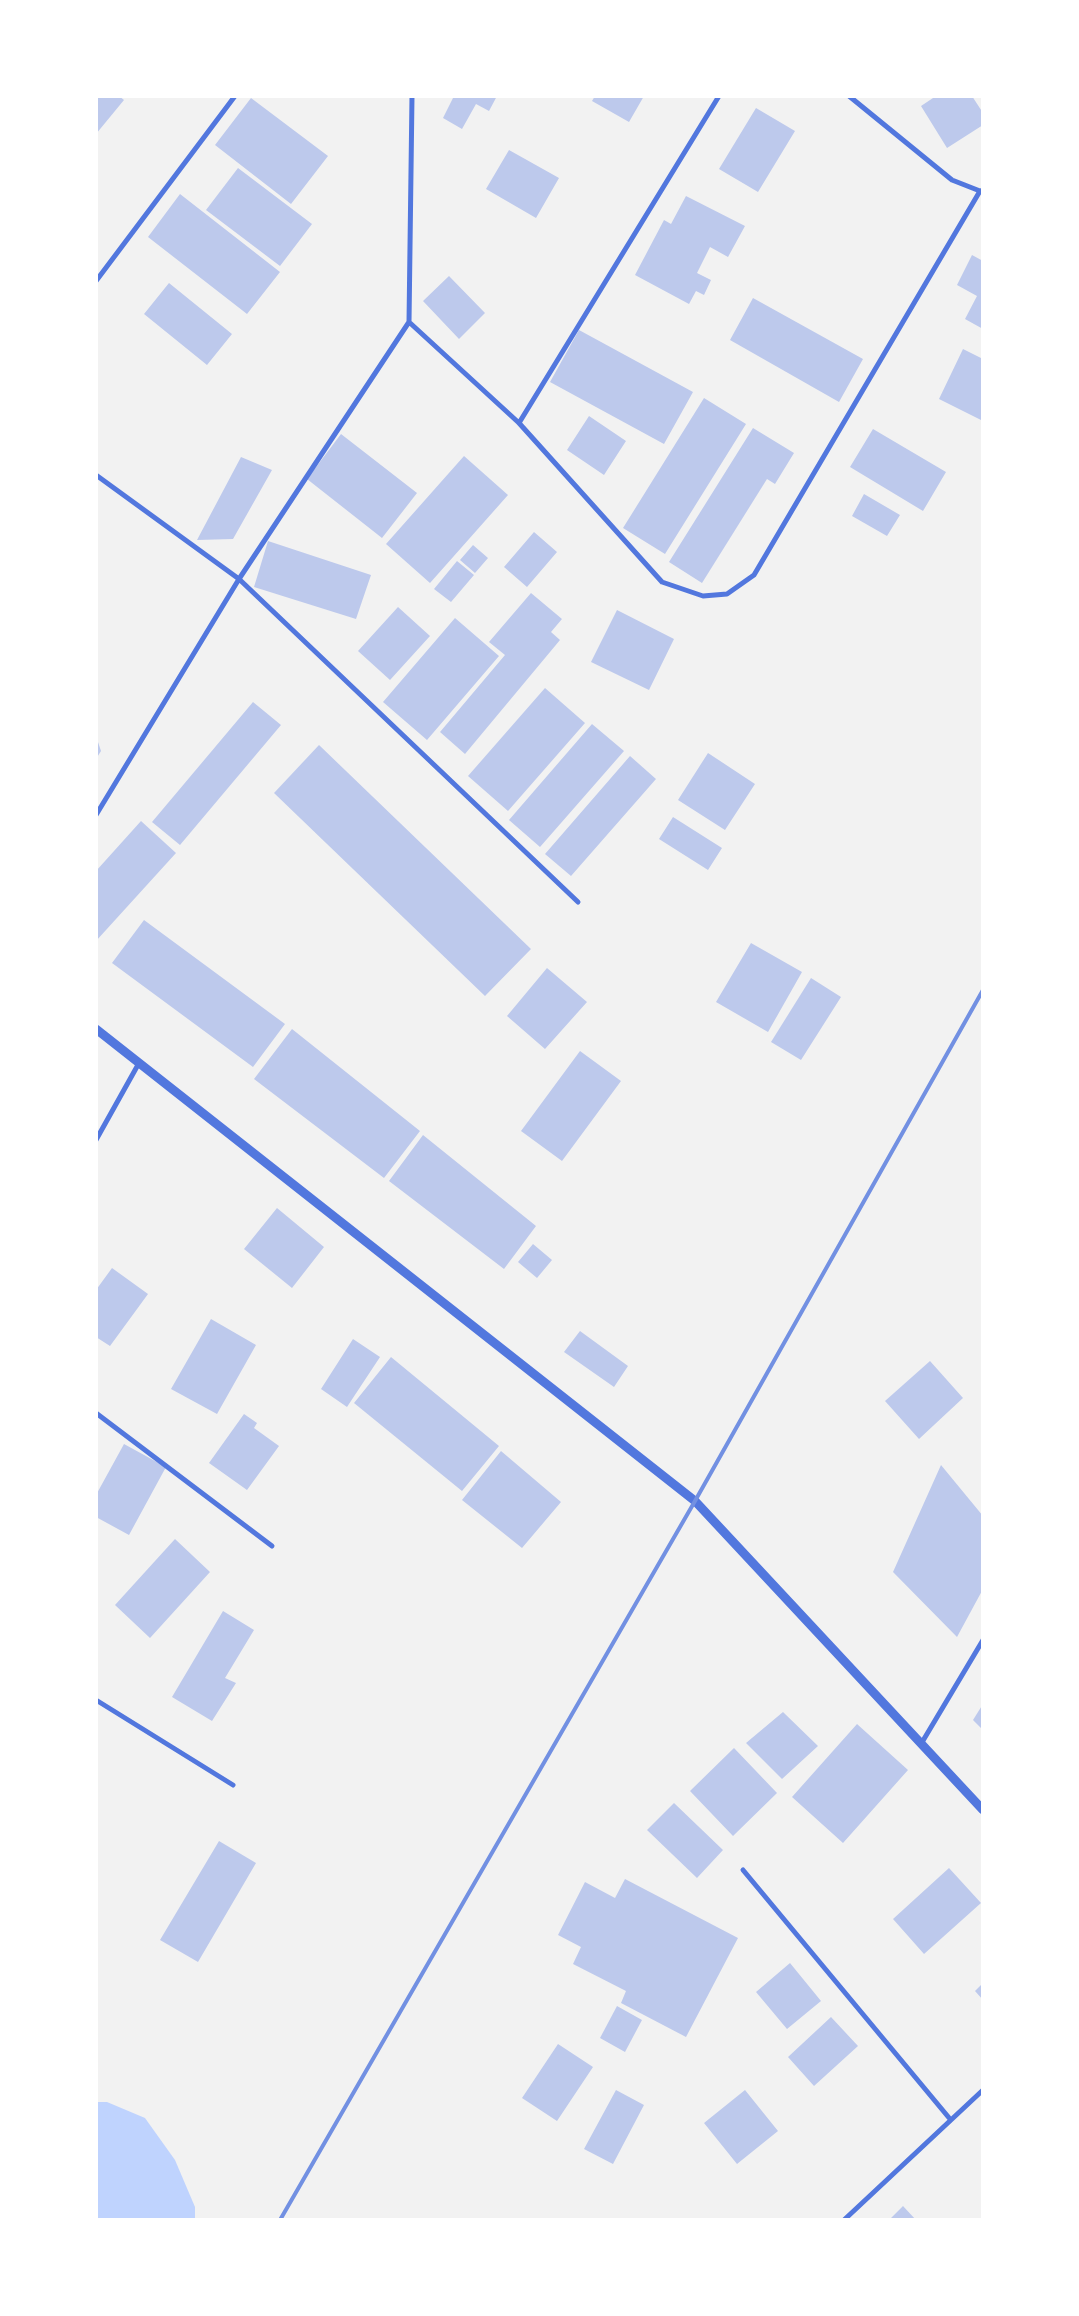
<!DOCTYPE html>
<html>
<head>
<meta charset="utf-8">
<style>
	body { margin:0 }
	#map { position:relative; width:1079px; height:2316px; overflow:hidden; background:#f2f2f2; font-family:Raleway,sans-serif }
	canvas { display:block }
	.frame { position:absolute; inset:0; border:98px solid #fff; pointer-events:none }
</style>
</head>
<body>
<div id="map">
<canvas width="1079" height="2316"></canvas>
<div class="frame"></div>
</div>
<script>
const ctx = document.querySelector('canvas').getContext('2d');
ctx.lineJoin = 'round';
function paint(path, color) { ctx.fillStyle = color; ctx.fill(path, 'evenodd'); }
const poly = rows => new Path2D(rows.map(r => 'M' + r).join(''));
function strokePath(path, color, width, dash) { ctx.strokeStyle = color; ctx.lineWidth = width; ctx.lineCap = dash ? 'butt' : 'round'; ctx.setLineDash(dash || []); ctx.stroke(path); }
paint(poly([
	[96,2102,107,2102,145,2118,175,2160,195,2207,195,2220,96,2220]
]), '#bfd3fe');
paint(poly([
	[96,96,119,96,124,100,96,134],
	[454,96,497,96,489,111,476,104,462,129,443,118],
	[595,96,644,96,629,122,592,101],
	[936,96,972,96,983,113,983,125,947,148,921,106],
	[251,98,328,156,291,204,215,145],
	[756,108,795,131,758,192,719,169],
	[509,150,559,178,536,218,486,189],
	[238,168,312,224,280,266,206,210],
	[180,194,280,272,247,314,148,237],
	[686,196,745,226,728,257,710,247,697,273,711,280,704,295,696,291,689,304,635,275,664,220,671,224],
	[972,255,983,261,983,329,965,319,977,296,957,285],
	[449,276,485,313,459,339,423,301],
	[169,283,232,334,207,365,144,314],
	[753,298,863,359,839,402,730,340],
	[579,330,693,392,664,444,550,382],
	[963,349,983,359,983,421,939,399],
	[704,398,746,424,665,554,623,528],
	[589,416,626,441,604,475,567,450],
	[753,428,794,453,775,484,767,479,702,583,669,562],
	[873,429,946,472,923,511,850,467],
	[341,434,417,493,382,538,307,479],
	[464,456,508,495,430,583,386,544],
	[241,457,272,470,233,539,197,540],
	[864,494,900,515,887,536,852,516],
	[534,532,557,552,527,587,504,567],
	[268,541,371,575,356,619,254,587],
	[473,545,488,558,475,573,460,560],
	[457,561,474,575,451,602,434,589],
	[531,593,562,619,551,632,560,640,465,754,440,732,505,655,489,642],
	[398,607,430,636,390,680,358,651],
	[617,610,674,639,649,690,591,662],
	[455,618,499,656,427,740,383,702],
	[545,688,585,723,508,811,468,776],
	[253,702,281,725,180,845,152,822],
	[592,724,624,751,540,847,509,820],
	[96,736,101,751,96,759],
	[319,745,531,949,485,996,274,793],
	[708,753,755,784,725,830,678,800],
	[630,756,656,779,571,876,545,854],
	[673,817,722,848,708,870,659,839],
	[141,821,176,853,96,941,96,871],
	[144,920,285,1024,253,1067,112,963],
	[751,943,802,972,768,1032,716,1002],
	[547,968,587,1002,545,1049,507,1016],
	[811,978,841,997,801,1060,771,1042],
	[292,1029,420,1131,384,1178,254,1079],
	[580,1051,621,1081,562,1161,521,1131],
	[423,1135,536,1226,504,1269,389,1181],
	[277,1208,324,1247,292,1288,244,1249],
	[533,1244,552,1260,537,1278,518,1262],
	[112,1268,148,1294,110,1346,96,1337,96,1290],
	[211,1319,256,1345,217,1414,171,1389],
	[580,1331,628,1366,614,1387,564,1352],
	[353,1339,380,1357,347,1407,321,1389],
	[391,1357,499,1446,462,1491,354,1403],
	[930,1361,963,1398,919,1439,885,1401],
	[244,1414,257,1423,254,1428,279,1446,247,1490,209,1463],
	[124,1444,166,1467,129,1535,96,1517,96,1495],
	[501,1451,561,1502,522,1548,462,1500],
	[941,1465,983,1516,983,1589,957,1637,893,1572],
	[175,1539,210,1572,150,1638,115,1605],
	[223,1611,254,1630,225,1678,236,1683,212,1721,172,1697],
	[983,1704,983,1730,973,1720],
	[783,1712,818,1746,782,1779,746,1743],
	[857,1724,908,1770,843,1843,792,1797],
	[734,1748,777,1793,733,1836,690,1791],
	[674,1803,723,1850,697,1878,647,1830],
	[219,1841,256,1863,198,1962,160,1940],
	[949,1868,981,1903,924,1954,893,1919],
	[625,1879,738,1938,686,2037,621,2003,626,1991,573,1964,581,1947,558,1935,585,1882,615,1898],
	[790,1963,821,2001,787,2029,756,1992],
	[983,1983,983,2000,975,1991],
	[617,2006,642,2020,625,2052,600,2038],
	[831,2017,858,2046,814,2086,788,2057],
	[558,2044,593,2067,557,2121,522,2098],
	[616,2090,644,2105,613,2164,584,2149],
	[745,2090,778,2131,737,2164,704,2123],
	[903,2206,916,2220,889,2220]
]), '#bdc9ec');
strokePath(poly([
	[849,96,952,180,980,191],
	[96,281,235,96],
	[409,322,519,423,662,582,703,596,727,594,754,575,980,191,983,190],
	[519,423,719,96],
	[96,475,239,579,578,902],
	[96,815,239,579,409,322,412,96],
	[96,1140,139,1063],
	[96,1413,272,1546],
	[96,1700,233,1785],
	[921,1744,983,1640],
	[743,1870,950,2119],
	[844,2220,983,2090]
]), '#5277de', 5);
strokePath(poly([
	[96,1029,695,1501,983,1810]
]), '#5277de', 9);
strokePath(poly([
	[280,2220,695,1501,983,990]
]), '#7290e2', 4);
</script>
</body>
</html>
